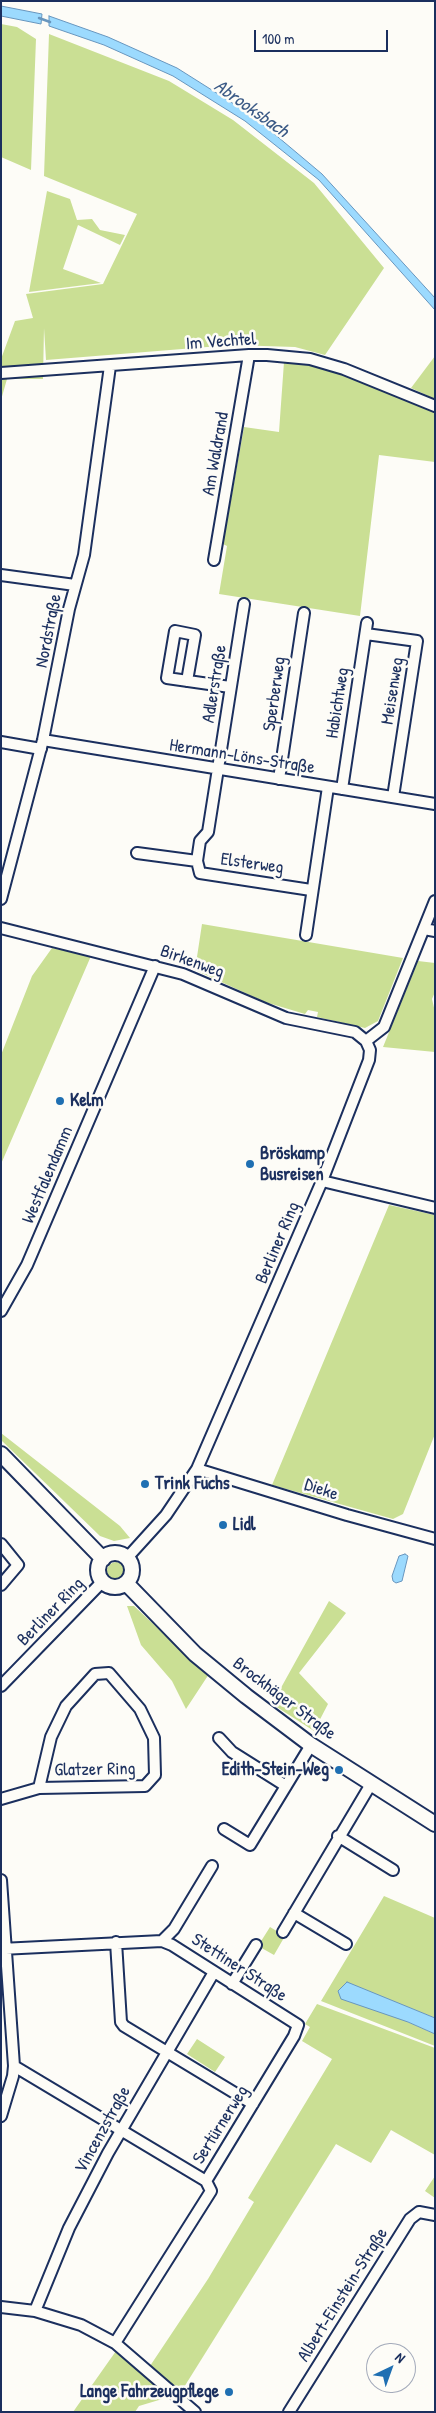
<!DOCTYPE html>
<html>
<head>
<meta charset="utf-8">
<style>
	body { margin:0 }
	#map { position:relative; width:436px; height:2413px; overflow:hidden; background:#fdfcf7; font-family:"Patrick Hand",sans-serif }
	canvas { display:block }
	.frame { position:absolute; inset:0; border:2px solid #1b2f5e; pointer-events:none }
	.north { position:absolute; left:366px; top:2343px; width:50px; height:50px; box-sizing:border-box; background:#fdfcf7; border:1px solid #a3aaba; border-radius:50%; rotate:42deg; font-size:14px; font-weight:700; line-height:20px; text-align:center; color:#1b2f5e }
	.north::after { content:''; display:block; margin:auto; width:18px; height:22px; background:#1f6fb2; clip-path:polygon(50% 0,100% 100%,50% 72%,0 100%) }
	.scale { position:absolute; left:254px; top:30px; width:134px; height:22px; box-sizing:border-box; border:2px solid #1b2f5e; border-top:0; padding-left:6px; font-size:15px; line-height:18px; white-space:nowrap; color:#1b2f5e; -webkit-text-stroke:4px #fdfcf7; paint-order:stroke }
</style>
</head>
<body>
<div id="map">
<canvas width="436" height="2413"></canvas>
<div class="frame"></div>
<div class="north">N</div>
<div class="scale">100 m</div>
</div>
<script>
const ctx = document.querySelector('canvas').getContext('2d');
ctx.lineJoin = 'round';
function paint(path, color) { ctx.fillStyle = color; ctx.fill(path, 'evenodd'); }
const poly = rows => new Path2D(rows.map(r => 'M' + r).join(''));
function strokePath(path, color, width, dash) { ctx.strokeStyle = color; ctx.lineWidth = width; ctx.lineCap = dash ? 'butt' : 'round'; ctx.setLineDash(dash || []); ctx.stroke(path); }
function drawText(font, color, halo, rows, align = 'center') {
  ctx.font = font + ' "Patrick Hand",sans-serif'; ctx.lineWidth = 5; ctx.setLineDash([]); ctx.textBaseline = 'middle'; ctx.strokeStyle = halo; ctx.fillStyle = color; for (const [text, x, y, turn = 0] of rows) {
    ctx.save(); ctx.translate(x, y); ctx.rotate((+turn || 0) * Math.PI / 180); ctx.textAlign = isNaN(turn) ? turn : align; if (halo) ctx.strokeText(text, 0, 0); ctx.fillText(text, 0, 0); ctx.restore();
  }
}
paint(poly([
	[1,24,17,27,36,39,31,170,1,157],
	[49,34,169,81,233,120,314,183,384,268,325,355,295,347,232,345,46,360,44,328,43,379,7,379,1,400,1,359,15,321,33,318,26,294,103,284,137,214,44,176],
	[47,191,70,199,77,220,92,219,100,230,125,235,120,245,78,225,63,269,101,283,29,292],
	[435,356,435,399,411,388],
	[284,362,306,364,341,373,435,411,435,462,379,455,360,616,219,594,227,546,223,544,244,427,279,432],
	[202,924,403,958,378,1021,365,1028,317,1017,318,1012,308,1010,305,1014,265,1002,195,970],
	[52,948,91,956,1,1164,1,1055,32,976],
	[418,961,435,963,435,992,432,999,435,1012,435,1052,383,1047],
	[389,1205,435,1215,435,1434,403,1514,393,1519,272,1485],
	[1,1433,120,1526,130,1538,114,1541,100,1536,2,1441],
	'107 1571a9 9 0 1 1 18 0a9 9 0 1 1-18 0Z',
	[329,1601,346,1613,299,1673,328,1704,314,1731,272,1704],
	[127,1606,134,1606,196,1664,209,1674,186,1709,172,1681,141,1645],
	[384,1896,435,1918,435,2018,347,1983,408,2022,435,2034,435,2046,321,2001],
	[270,1927,285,1936,274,1955,258,1946],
	[317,2004,435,2048,435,2155,391,2130,371,2163,336,2144,181,2392,150,2366,208,2279,254,2202,248,2198,332,2059,302,2041,310,2027,305,2024],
	[197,2039,225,2057,215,2072,187,2054],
	[435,2176,435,2198,425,2191],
	[116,2351,169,2397,139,2406,135,2412,73,2412]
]), '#cadf94');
const water = poly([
	[1,6,42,14,41,24,1,16,1,6],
	[49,16,108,37,177,68,253,116,322,174,435,298,435,310,319,180,245,121,173,76,104,45,49,26,49,16],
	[405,1554,408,1556,402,1581,396,1583,393,1581,392,1576,399,1556,405,1554],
	[347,1982,435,2018,435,2034,408,2022,341,1999,338,1991,347,1982]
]);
paint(water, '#9cdafe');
strokePath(water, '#6896be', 1);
strokePath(poly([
	[39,18,50,22]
]), '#6896be', 2.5);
const street = poly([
	[1,373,249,355,267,355,310,359,344,369,435,406],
	[214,560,249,355],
	[1,575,75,585],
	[244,604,208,832,200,841,197,861,200,873,311,890],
	[366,634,417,641,393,797],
	[187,681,195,635,175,631,167,678,230,687],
	[43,740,435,804],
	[1,742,41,749],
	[279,779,304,613],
	[342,789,367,623],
	[137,853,197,861],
	[1,899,43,740,69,609,84,555,110,366],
	[1,928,183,974,286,1018,355,1032,366,1041,370,1050,369,1060,322,1181,197,1469,166,1515,127,1558],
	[424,929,435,931],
	[306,935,328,787],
	[366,1041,384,1027,435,901],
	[322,1181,435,1208],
	[1,1311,27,1265,155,966],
	[197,1469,347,1515,435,1539],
	[1,1544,18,1565,1,1585],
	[1,1686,103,1581],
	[219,1738,232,1752,286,1786],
	[1,1799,39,1788,145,1786,155,1775,154,1738,140,1709,109,1673,95,1674,66,1706,51,1737,39,1788],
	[224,1829,250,1845,311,1745],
	[338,1836,393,1870],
	[1,1880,14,2066,13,2076,1,2116],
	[294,1913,346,1944],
	[283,1932,371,1784],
	[162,1941,172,1945,298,2025,294,2036,206,2181],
	[116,1942,121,2022,124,2026,253,2104],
	[1,1949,162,1941,174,1929,212,1866],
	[232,1984,256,1945],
	[14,2066,206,2181],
	[1,2307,35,2311,81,2325,115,2343,195,2412],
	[35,2311,69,2228,108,2153,214,1972],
	[115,2343,211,2191,206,2181],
	[289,2412,410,2219,419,2212,435,2215]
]);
const secondary = poly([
	[1,1454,103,1559],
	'98 1570a17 17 0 1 1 34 0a17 17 0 1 1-34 0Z',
	[126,1583,195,1654,246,1696,311,1745,435,1824]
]);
strokePath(street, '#1b2f5e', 14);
strokePath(secondary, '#1b2f5e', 18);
strokePath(street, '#fdfcf7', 10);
strokePath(secondary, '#fdfcf7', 14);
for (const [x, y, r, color] of [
	[60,1101,5,"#1f6fb2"],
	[250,1164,5,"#1f6fb2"],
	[145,1484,5,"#1f6fb2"],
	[223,1525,5,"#1f6fb2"],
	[339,1770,5,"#1f6fb2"],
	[229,2392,5,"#1f6fb2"]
]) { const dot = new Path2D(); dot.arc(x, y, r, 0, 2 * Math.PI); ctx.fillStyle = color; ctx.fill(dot); strokePath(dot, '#fdfcf7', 2); }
drawText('18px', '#1b2f5e', '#fdfcf7', [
	["Im Vechtel",221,342,-4],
	["Am Waldrand",216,454,-80],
	["Nordstraße",49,631,-79],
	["Adlerstraße",215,684,-81],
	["Meisenweg",393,691,-81],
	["Sperberweg",275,694,-82],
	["Habichtweg",338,703,-81],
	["Hermann-Löns-Straße",242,757,9],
	["Elsterweg",252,864,8],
	["Birkenweg",192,962,20],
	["Westfalendamm",48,1175,-67],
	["Berliner Ring",278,1243,-67],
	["Dieke",321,1490,19],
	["Berliner Ring",51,1612,-46],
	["Brockhäger Straße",284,1699,37],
	["Glatzer Ring",95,1770,-1],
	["Stettiner Straße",239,1968,33],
	["Sertürnerweg",221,2125,-58],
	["Vincenzstraße",103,2130,-61],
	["Albert-Einstein-Straße",343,2295,-58]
]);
drawText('bold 18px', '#1b2f5e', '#fdfcf7', [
	["Kelm",70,1101],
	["Bröskamp",260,1154],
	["Busreisen",260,1175],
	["Trink Fuchs",155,1484],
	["Lidl",233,1525],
	["Edith-Stein-Weg",329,1770,"right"],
	["Lange Fahrzeugpflege",219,2392,"right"]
], 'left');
drawText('italic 19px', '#3b5a86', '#fdfcf7', [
	["Abrooksbach",251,109,35]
]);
</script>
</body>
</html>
